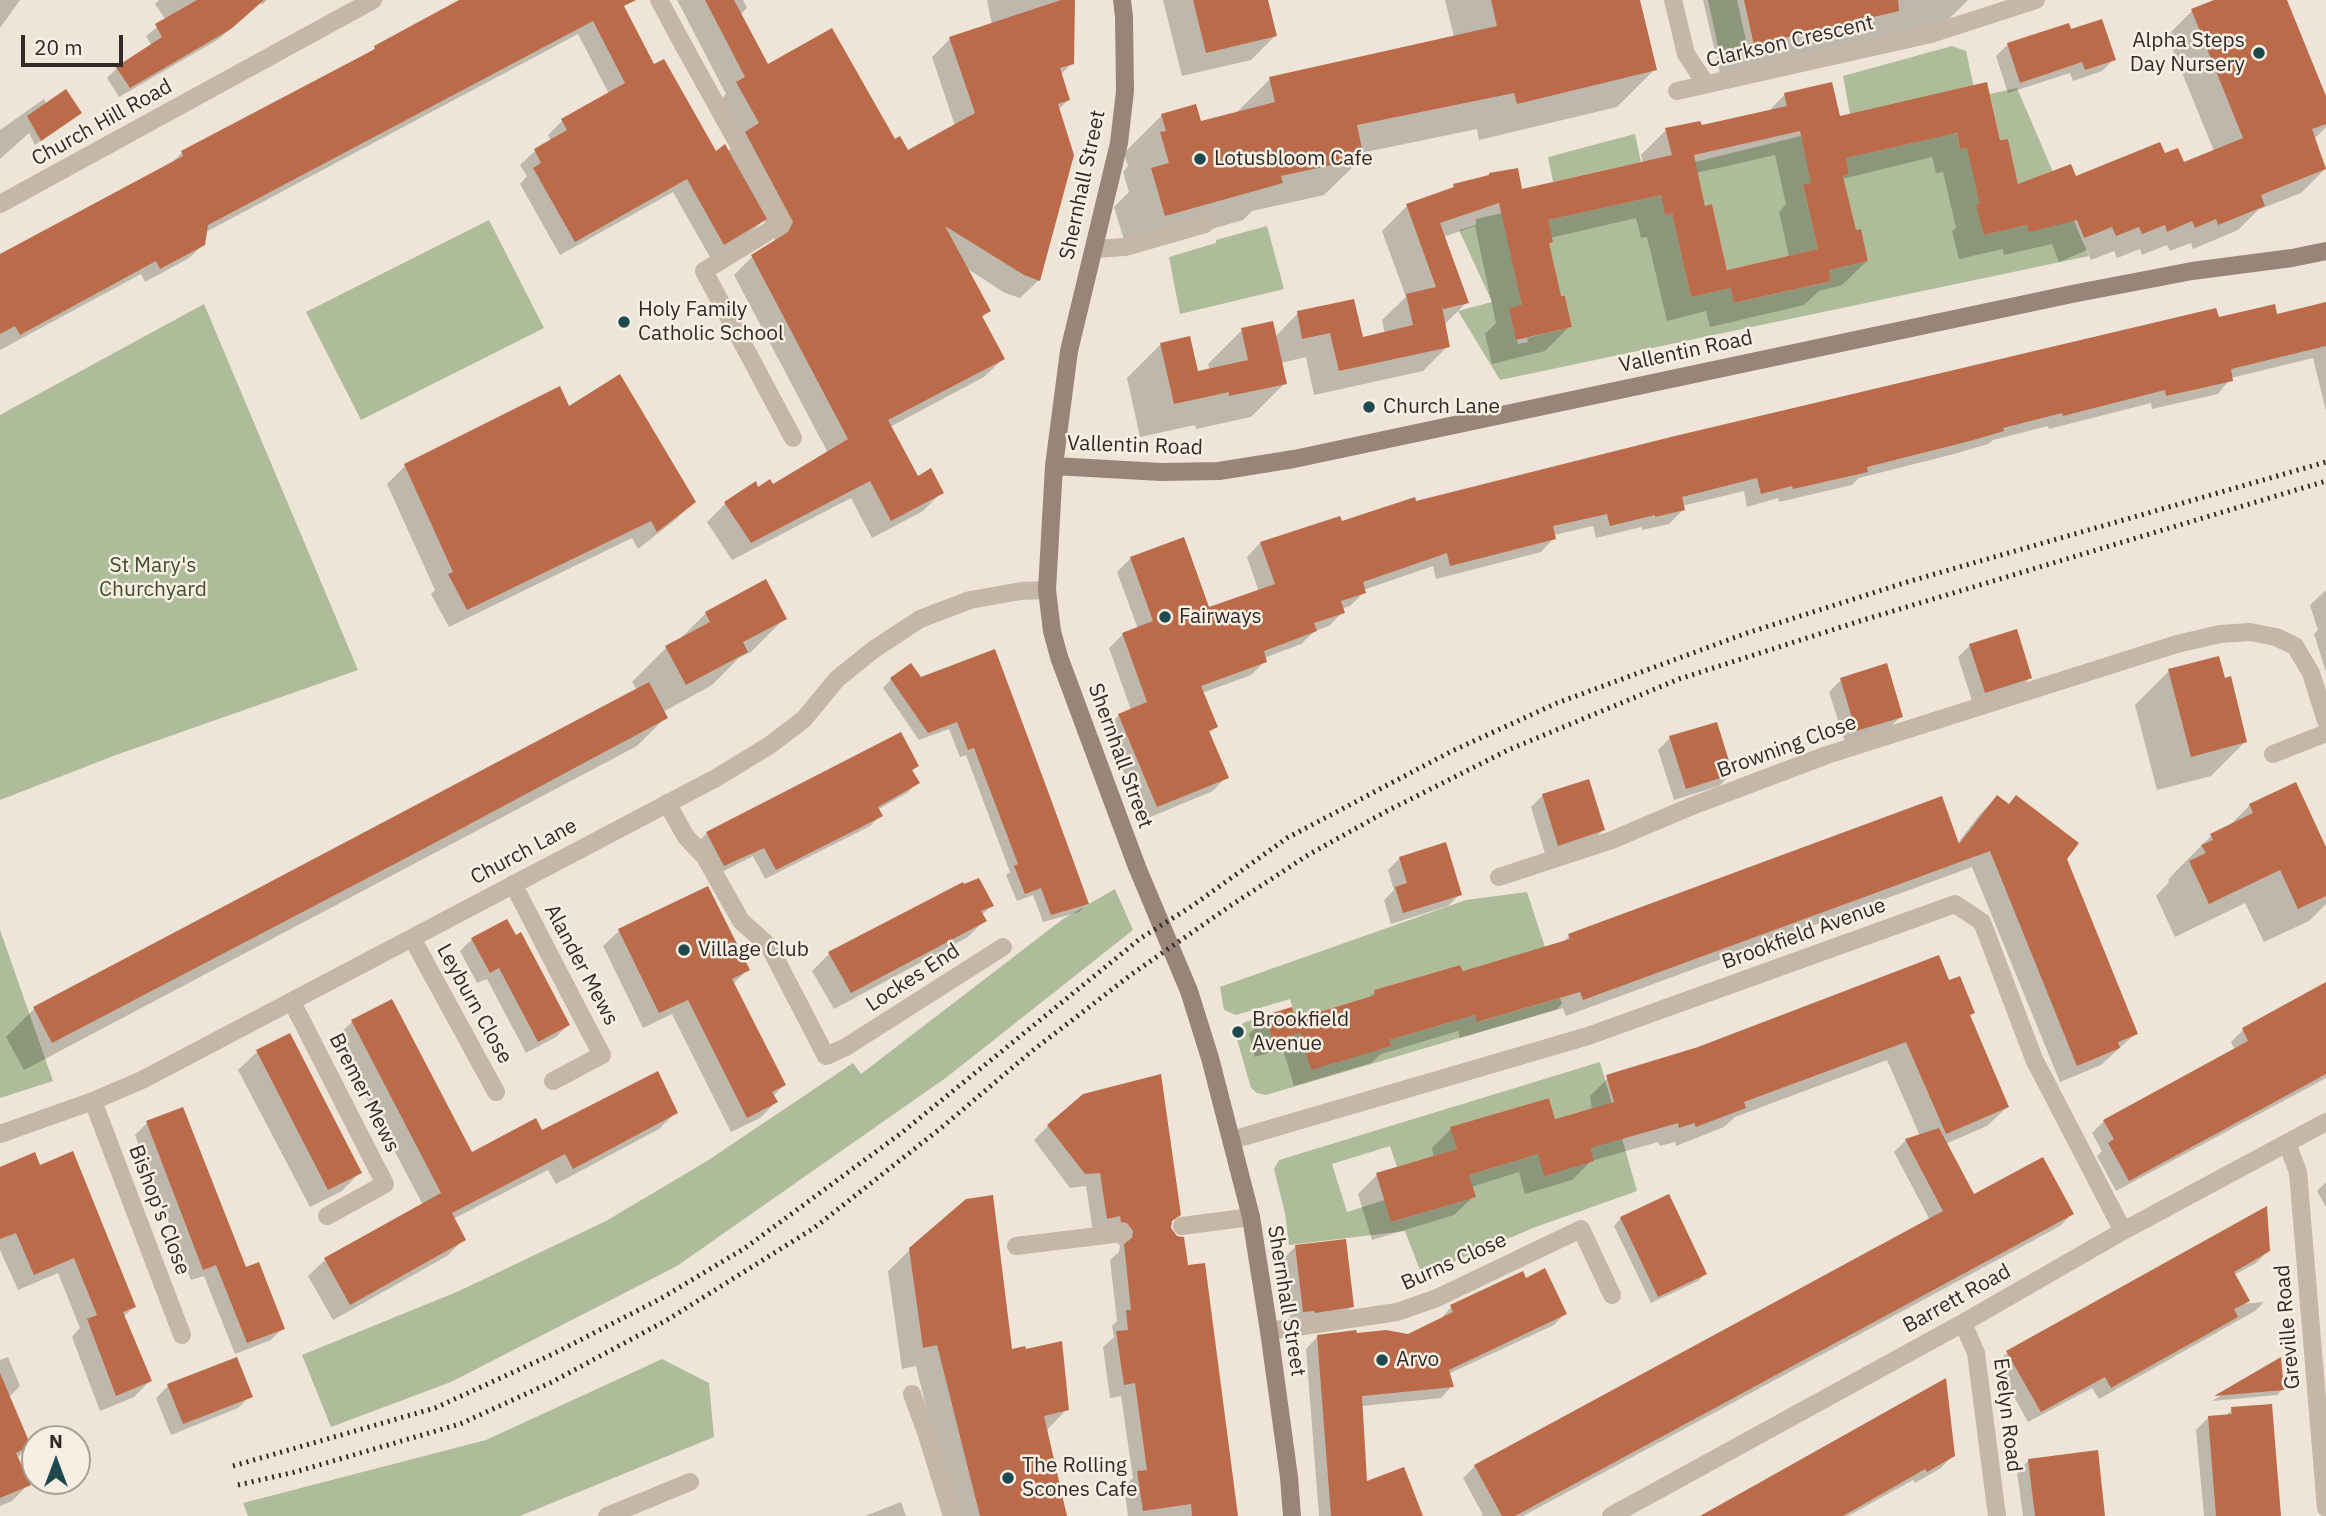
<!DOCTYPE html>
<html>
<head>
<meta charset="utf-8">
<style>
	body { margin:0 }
	#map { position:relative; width:2326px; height:1516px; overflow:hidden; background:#eee5d8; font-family:"IBM Plex Sans",sans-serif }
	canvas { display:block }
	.north { position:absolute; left:21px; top:1425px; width:70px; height:70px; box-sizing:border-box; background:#f7efe4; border:2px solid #a8a098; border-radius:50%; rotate:0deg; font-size:19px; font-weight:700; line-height:28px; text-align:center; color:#322a26 }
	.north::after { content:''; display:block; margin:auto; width:24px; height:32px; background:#1f494f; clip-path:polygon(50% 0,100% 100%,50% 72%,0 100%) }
	.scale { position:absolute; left:21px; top:35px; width:102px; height:32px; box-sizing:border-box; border:4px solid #322a26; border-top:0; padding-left:9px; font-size:21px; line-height:24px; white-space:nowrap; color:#322a26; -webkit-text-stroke:5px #f7efe4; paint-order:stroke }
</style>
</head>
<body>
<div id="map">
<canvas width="2326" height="1516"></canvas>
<div class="north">N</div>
<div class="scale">20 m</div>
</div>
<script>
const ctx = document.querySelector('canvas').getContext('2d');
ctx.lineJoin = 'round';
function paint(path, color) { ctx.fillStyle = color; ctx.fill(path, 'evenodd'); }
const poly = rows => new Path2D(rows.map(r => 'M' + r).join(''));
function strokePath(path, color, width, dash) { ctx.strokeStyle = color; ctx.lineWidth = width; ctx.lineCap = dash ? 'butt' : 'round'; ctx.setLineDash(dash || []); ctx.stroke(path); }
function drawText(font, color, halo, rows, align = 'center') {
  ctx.font = font + ' "IBM Plex Sans",sans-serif'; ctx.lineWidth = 5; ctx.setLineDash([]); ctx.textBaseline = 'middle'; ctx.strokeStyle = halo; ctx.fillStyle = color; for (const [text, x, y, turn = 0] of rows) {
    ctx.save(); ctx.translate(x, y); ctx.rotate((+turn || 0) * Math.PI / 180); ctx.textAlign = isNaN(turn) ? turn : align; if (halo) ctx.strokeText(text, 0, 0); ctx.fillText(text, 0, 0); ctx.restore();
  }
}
paint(poly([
	[1708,0,1737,0,1747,45,1719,51],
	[1952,46,1966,51,1976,97,1850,114,1843,76],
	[2017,88,2089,256,1500,380,1458,311,1492,302,1459,230,1476,225,1476,219,1507,212,1522,305,1513,326,1518,344,1528,342,1527,338,1572,327,1565,296,1557,297,1549,243,1548,220,1661,195,1665,214,1672,213,1691,297,1731,288,1735,303,1831,281,1829,270,1868,261,1861,230,1849,232,1853,220,1843,176,1849,174,1846,158,1952,134,1957,134,1960,149,1967,148,1984,203,1977,205,1984,235,2027,225,2008,139,2000,140,1990,94],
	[1635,134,1641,162,1553,182,1548,157],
	[1801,136,1812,183,1803,186,1818,249,1727,270,1712,204,1705,206,1695,162],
	[489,220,544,328,361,420,306,312],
	[1267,226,1284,289,1180,314,1169,257,1216,243,1216,240],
	[204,304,358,670,116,755,0,800,0,415],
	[1115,889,1133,930,947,1077,677,1266,451,1382,331,1427,302,1355,459,1291,606,1221,707,1161,853,1063,861,1074,1063,919],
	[1527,892,1545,947,1463,971,1460,965,1374,990,1375,995,1296,1019,1290,999,1236,1015,1224,1010,1220,987,1466,900],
	[0,930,53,1081,0,1098],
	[1560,998,1562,1003,1558,1009,1266,1095,1257,1093,1251,1088,1236,1036,1243,1023,1265,1015,1273,1041,1300,1033,1311,1069,1390,1046,1389,1040,1475,1015,1478,1022],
	[1600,1062,1637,1191,1533,1228,1422,1275,1405,1231,1289,1245,1285,1213,1274,1169,1279,1160],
	[1549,1098,1555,1119,1579,1112,1538,1154,1469,1175,1475,1197,1392,1222,1385,1200,1347,1212,1332,1164,1390,1146,1397,1167,1457,1149,1451,1127],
	[662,1359,709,1383,714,1437,520,1516,248,1516,243,1503,486,1440]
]), '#afbc9a');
paint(poly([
	[0,0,20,0,0,28],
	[159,0,267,0,262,5,260,2,219,39,119,97,107,78,117,68,152,46,146,36,166,20,155,4],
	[462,0,619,0,653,67,715,153,727,152,740,139,718,102,726,94,677,0,743,0,747,8,740,15,767,67,894,141,907,152,955,126,932,57,950,39,992,25,987,0,1073,0,1072,63,1060,75,1068,100,1058,110,1039,280,1020,298,1005,293,966,268,988,311,981,318,1003,359,984,377,890,427,917,478,942,492,923,511,872,538,851,498,732,560,707,522,725,504,755,483,758,489,772,486,828,453,734,275,752,257,776,242,764,220,750,233,710,257,673,192,560,255,520,184,527,176,520,165,535,151,551,141,548,135,562,121,609,94,578,34,206,232,204,244,189,258,145,282,141,274,0,350,0,257,167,167,182,153,368,54,375,48],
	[1163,0,1268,0,1267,2,1275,36,1251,60,1182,76],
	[1445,0,1638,0,1655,69,1617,107,1479,140,1477,129,1361,153,1362,158,1324,195,1252,211,1243,220,1128,253,1114,207,1129,192,1123,172,1128,166,1124,153,1162,115,1200,123,1235,114,1270,79,1454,37],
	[1703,0,1968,0,1942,26,1721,78],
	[2219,0,2285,0,2326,101,2326,127,2314,139,2326,168,2301,193,2258,210,2238,230,2193,249,2191,243,2170,251,2167,245,2142,255,2140,249,2117,258,2114,251,2091,260,2087,250,2059,262,2052,244,2004,255,2003,249,1959,259,1952,231,1956,228,1943,172,1936,173,1932,157,1842,179,1854,232,1867,261,1842,285,1819,291,1804,305,1710,327,1706,311,1667,321,1647,237,1641,238,1636,218,1550,238,1551,241,1547,245,1560,298,1570,326,1545,351,1492,364,1485,334,1496,323,1475,226,1443,237,1467,302,1444,325,1448,346,1423,371,1314,395,1306,357,1281,363,1285,383,1251,417,1196,429,1195,425,1140,437,1127,378,1161,344,1197,373,1210,370,1208,364,1242,330,1275,337,1298,313,1361,339,1385,334,1382,320,1406,297,1382,231,1407,206,1448,192,1454,186,1521,191,1643,163,1641,155,1666,130,1700,127,1768,112,1785,94,1839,118,1986,84,1999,142,2017,187,2075,179,2164,156,2183,164,2214,151,2167,36,2192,11],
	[1775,155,1786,204,1779,212,1789,257,1726,273,1704,208,1696,173],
	[2070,32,2114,59,2102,71,2073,81,2070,73,2008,93,1996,56,2008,44],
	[44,99,47,104,80,113,35,145,29,133,0,159,0,130],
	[2326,304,2326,411,2313,358,2231,378,2218,394,2152,409,2151,403,2049,429,2048,426,1993,440,1988,444,1954,454,1859,478,1852,485,1779,502,1778,498,1747,507,1744,491,1682,506,1683,510,1669,524,1642,530,1641,527,1596,538,1593,526,1554,535,1554,538,1541,552,1436,579,1433,566,1363,590,1364,592,1350,606,1341,609,1343,612,1329,626,1315,631,1301,644,1264,658,1265,661,1251,675,1202,693,1216,727,1208,734,1226,777,1213,791,1143,820,1106,729,1119,715,1131,710,1109,648,1123,634,1138,629,1117,572,1131,558,1208,609,1259,592,1247,557,1260,543,1415,503,2217,319,2276,316],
	[568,409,694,502,675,520,638,549,632,538,449,627,431,594,435,590,387,484,405,466],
	[2326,590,2326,672,2314,634,2318,630,2310,605],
	[706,613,785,618,751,652,739,658,712,685,663,712,666,717,637,746,24,1070,6,1037,34,1009,637,690,632,682,666,648,678,641],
	[1970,645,2030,678,2018,690,1973,704,1958,657],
	[994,651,1087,904,1079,912,1043,922,1033,895,1017,901,1006,875,1010,872,966,755,960,757,949,729,919,740,883,688,891,679,920,680],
	[2169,671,2223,680,2245,742,2211,776,2157,790,2135,705],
	[1841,680,1901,716,1889,728,1845,742,1829,692],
	[1670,738,1731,774,1719,786,1674,800,1658,750],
	[917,766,911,772,917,783,907,793,877,810,880,816,870,826,765,879,753,856,714,876,697,843,707,833],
	[1543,795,1603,830,1591,842,1546,857,1531,807],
	[1997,797,2065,858,2136,1033,2101,1065,2060,1082,1972,867,1566,1016,1563,1008,1460,1038,1458,1031,1381,1054,1371,1063,1294,1086,1283,1049,1255,1057,1249,1034,1266,1017,1295,1021,1367,1000,1375,992,1461,973,1561,944,1569,936,1957,844,1980,814],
	[2250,805,2326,850,2326,904,2309,921,2264,942,2245,903,2175,937,2156,896,2169,882,2168,880,2177,870,2211,836,2227,828],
	[1400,858,1460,894,1448,906,1391,924,1384,900,1394,890,1388,870],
	[991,906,982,915,985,920,968,937,834,1009,812,971,829,954],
	[619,931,747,970,733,984,784,1085,773,1096,776,1102,760,1118,731,1132,672,1014,643,1028,603,946],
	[472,939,568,1025,556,1037,526,1053,487,979,477,983,460,951],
	[1948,982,1973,1013,1969,1017,2007,1107,1987,1126,1945,1144,1973,1196,2072,1214,2060,1226,1523,1516,1481,1516,1483,1515,1463,1478,1475,1466,1930,1220,1894,1152,1906,1140,1920,1136,1887,1060,1735,1117,1724,1127,1676,1146,1675,1142,1660,1146,1658,1142,1591,1161,1572,1180,1525,1194,1519,1172,1471,1187,1474,1196,1454,1215,1372,1240,1358,1194,1377,1175,1434,1158,1432,1148,1451,1129,1554,1121,1592,1110,1590,1096,1610,1076],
	[2326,985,2326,1078,2116,1191,2097,1156,2102,1151,2092,1133,2104,1121,2235,1050,2231,1042,2243,1030],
	[391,1001,471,1154,542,1133,676,1112,659,1129,556,1184,548,1170,453,1219,464,1239,447,1256,333,1320,308,1276,325,1260,423,1205,335,1038,352,1022],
	[289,1035,360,1172,342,1191,310,1207,238,1070,257,1052],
	[147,1123,283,1328,271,1340,235,1354,204,1276,191,1280,135,1135],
	[1048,1126,1170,1223,1236,1516,1128,1516,1124,1487,1133,1478,1121,1396,1110,1398,1103,1347,1114,1337,1112,1326,1117,1321,1110,1260,1119,1252,1120,1246,1113,1237,1093,1232,1086,1186,1070,1188,1034,1140],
	[39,1167,134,1307,123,1317,150,1381,134,1397,100,1411,72,1337,80,1328,58,1273,18,1290,0,1250,0,1169],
	[2326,1182,2326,1207,2317,1191],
	[1621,1218,1705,1274,1698,1281,1651,1303,1614,1226],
	[1296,1246,1352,1306,1340,1318,1291,1323,1284,1258],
	[911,1249,1067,1409,1046,1431,1066,1516,953,1516,916,1366,902,1369,888,1271],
	[2268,1251,2256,1263,2234,1275,2229,1305,2264,1302,2255,1311,2099,1399,2092,1388,2028,1422,1996,1364,2008,1352],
	[1525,1280,1565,1313,1554,1325,1448,1374,1452,1386,1441,1398,1361,1406,1366,1484,1421,1516,1319,1516,1306,1349,1317,1337,1408,1336,1440,1320,1451,1307],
	[8,1357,20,1386,9,1397,29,1446,17,1458,28,1485,12,1501,0,1506,0,1360],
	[2280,1360,2282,1390,2277,1395,2212,1401],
	[168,1386,250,1396,238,1408,171,1435,156,1398],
	[2232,1409,2279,1516,2204,1516,2196,1430,2208,1418,2225,1417],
	[1953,1455,1941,1468,1915,1483,1913,1480,1848,1516,1704,1516],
	[2029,1460,2103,1516,2023,1516,2017,1472],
	[901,1502,906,1516,865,1516]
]), '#0003');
paint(poly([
	[197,0,264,0,231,29,130,88,116,67,162,37,155,24],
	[459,0,636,0,624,6,654,64,664,59,716,151,725,144,767,219,724,245,687,179,575,242,533,168,541,163,534,149,567,130,561,119,625,83,593,21,208,225,205,245,160,269,156,261,20,335,15,326,0,334,0,254,183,156,181,151,375,49,374,46],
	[705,0,734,0,768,64,832,28,895,139,900,136,908,150,975,113,949,37,1061,0,1075,0,1074,64,1060,68,1070,100,1058,104,1074,155,1040,281,1024,275,945,226,991,311,982,316,1005,359,888,420,918,476,931,468,944,493,891,521,870,481,751,543,724,502,756,481,758,487,770,479,773,484,848,439,751,255,788,232,793,222,745,132,759,123,736,82,745,77],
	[1193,0,1268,0,1277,36,1206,53],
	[1491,0,1640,0,1657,70,1517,104,1514,93,1357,125,1364,158,1281,176,1283,183,1165,216,1151,168,1169,163,1160,132,1166,131,1161,114,1196,104,1201,121,1275,102,1269,77,1497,26],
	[1744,0,1898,0,1899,11,1754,45],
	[2214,0,2287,0,2326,96,2326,124,2312,129,2326,169,2261,195,2265,206,2218,225,2216,219,2195,228,2192,221,2167,232,2165,225,2142,234,2139,227,2116,236,2112,227,2084,238,2077,220,2029,232,2027,225,1984,235,1976,205,1980,204,1967,148,1960,149,1957,133,1846,158,1849,174,1843,176,1856,230,1861,229,1868,261,1829,270,1831,281,1734,303,1727,270,1818,249,1803,185,1811,183,1800,131,1694,155,1705,206,1712,204,1731,288,1691,297,1672,213,1665,215,1661,195,1548,220,1553,242,1549,243,1561,296,1565,296,1572,327,1516,340,1509,308,1522,305,1499,203,1440,223,1469,303,1443,309,1441,302,1450,347,1339,371,1330,333,1302,339,1297,311,1354,299,1363,337,1413,325,1406,294,1436,287,1406,204,1454,187,1453,184,1489,175,1489,173,1518,168,1522,189,1672,155,1665,128,1700,121,1702,125,1787,106,1784,93,1832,82,1840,116,1987,82,2000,140,2008,139,2018,184,2071,164,2076,176,2160,142,2165,153,2178,148,2184,162,2243,138,2191,9],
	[2102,19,2116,60,2085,70,2082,62,2020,83,2007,43,2069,23,2071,29],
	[66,89,82,113,41,141,27,116],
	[2326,302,2326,346,2231,369,2233,381,2166,396,2165,390,2063,416,2062,413,2003,428,2004,431,1970,441,1867,467,1868,472,1793,489,1792,486,1761,494,1757,478,1682,497,1685,510,1655,517,1655,515,1610,526,1607,514,1553,526,1556,539,1450,566,1447,553,1363,582,1366,593,1341,601,1345,613,1314,623,1317,631,1264,651,1267,662,1201,686,1218,727,1209,731,1229,778,1157,807,1118,714,1147,702,1122,633,1153,621,1130,557,1184,537,1209,607,1275,584,1260,542,1340,516,1342,521,1415,497,1416,501,1675,436,2216,308,2219,317,2275,304,2277,314],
	[1273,321,1287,384,1229,396,1229,392,1174,404,1160,343,1190,336,1198,371,1248,360,1241,328],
	[620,374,696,502,657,532,651,521,467,610,448,574,453,572,404,464,560,386,569,406],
	[766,579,787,619,743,642,748,652,686,685,665,646,710,622,705,612],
	[2017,629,2032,678,1985,693,1969,644],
	[995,649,1049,794,1089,904,1051,915,1041,888,1025,894,1014,866,1018,864,974,748,968,750,957,722,928,733,890,678,911,663,921,677],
	[2219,656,2225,678,2231,676,2247,742,2191,757,2168,669],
	[1887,663,1903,717,1856,731,1840,678],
	[649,682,668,718,425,848,52,1043,33,1007],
	[1717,722,1733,774,1686,789,1669,736],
	[901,732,919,766,912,770,920,783,878,807,883,816,776,870,764,848,724,866,706,832],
	[1589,779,1605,830,1558,846,1542,794],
	[2296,782,2326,847,2326,896,2298,909,2280,870,2209,904,2189,861,2206,853,2201,845,2213,840,2210,834,2253,813,2249,804],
	[1997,795,2009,804,2016,795,2079,843,2067,859,2138,1034,2118,1042,2120,1048,2077,1066,1990,851,1583,1000,1580,992,1477,1022,1475,1015,1389,1040,1391,1046,1311,1070,1300,1033,1273,1041,1265,1015,1292,1007,1296,1019,1375,995,1374,990,1460,965,1463,971,1570,939,1568,934,1942,796,1959,844],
	[1446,842,1462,895,1403,913,1395,887,1407,883,1399,857],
	[979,878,994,906,981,911,987,921,851,993,828,952,963,882,964,884],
	[708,886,750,970,732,979,786,1085,772,1092,778,1102,747,1118,688,1000,659,1013,618,929],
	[507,919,516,935,521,932,570,1025,538,1042,499,968,490,973,471,938],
	[1939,955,1949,980,1960,976,1975,1013,1970,1015,2009,1107,1946,1134,1906,1042,1744,1102,1746,1108,1696,1127,1694,1123,1679,1128,1678,1123,1590,1148,1594,1161,1544,1176,1538,1154,1469,1175,1476,1197,1391,1222,1376,1173,1457,1149,1450,1127,1549,1098,1555,1119,1614,1102,1606,1075,1698,1047],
	[2326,982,2326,1074,2129,1181,2108,1143,2114,1139,2103,1120,2248,1041,2242,1028],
	[392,999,472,1152,536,1118,542,1130,658,1071,678,1113,573,1169,565,1154,452,1213,466,1240,350,1305,324,1258,441,1193,351,1020],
	[290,1033,362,1173,328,1190,256,1050],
	[1161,1074,1181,1215,1172,1221,1171,1228,1177,1236,1184,1237,1188,1265,1205,1263,1238,1516,1192,1516,1191,1504,1143,1511,1137,1471,1147,1470,1135,1383,1124,1385,1116,1331,1128,1330,1126,1310,1131,1310,1124,1244,1132,1238,1133,1231,1127,1223,1121,1222,1120,1216,1107,1219,1100,1173,1085,1174,1047,1125,1083,1094],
	[183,1107,246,1267,259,1262,285,1329,247,1343,216,1265,203,1270,146,1121],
	[1939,1128,1974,1194,2043,1157,2074,1214,1515,1516,1502,1516,1474,1465,1943,1211,1905,1139],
	[73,1151,136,1307,123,1312,152,1381,116,1396,87,1319,97,1315,74,1258,34,1275,16,1233,0,1239,0,1167,35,1152,40,1165],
	[1669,1194,1707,1274,1658,1297,1620,1217],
	[993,1195,1012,1349,1025,1346,1026,1349,1062,1341,1069,1410,1044,1416,1067,1516,980,1516,937,1345,923,1348,909,1248,966,1199],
	[2267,1206,2270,1251,2234,1272,2250,1301,2234,1309,2238,1317,2111,1388,2105,1377,2041,1412,2006,1351],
	[1346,1239,1354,1307,1315,1313,1314,1311,1303,1312,1295,1245],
	[1545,1268,1567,1314,1449,1370,1454,1387,1362,1396,1367,1481,1404,1467,1423,1516,1331,1516,1317,1335,1356,1330,1357,1333,1386,1330,1408,1334,1453,1312,1450,1305,1523,1271,1526,1278],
	[237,1357,253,1397,183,1424,167,1384],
	[2281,1357,2284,1390,2214,1396],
	[0,1373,31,1446,16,1453,31,1485,0,1498],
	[1946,1378,1955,1456,1927,1472,1925,1469,1843,1516,1700,1516],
	[2272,1404,2281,1516,2216,1516,2208,1416,2232,1414,2231,1407],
	[2098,1450,2105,1516,2035,1516,2028,1459]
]), '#bb6b4a');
strokePath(poly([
	[686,50,782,223,704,271,793,438],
	[553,1081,602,1055,585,1023],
	[1182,1226,1251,1217],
	[1016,1246,1122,1233],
	[912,1394,927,1435,952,1516]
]), '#c5b6a6', 18);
strokePath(poly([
	[659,0,686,50],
	[1673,0,1686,54,1706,84],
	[1677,91,1931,34,2036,0],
	[0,204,373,0],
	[1094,249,1125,247,1205,224],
	[2273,754,2326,733],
	[667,803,686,837,705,857,741,921,769,946,826,1056,846,1047,1003,947],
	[1499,877,1612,840,1692,806,1827,755,2177,644,2220,634,2250,632,2276,637,2295,646,2311,673,2326,721],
	[513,884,585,1023],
	[412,938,496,1092],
	[292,1002,385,1184,327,1216],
	[93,1101,182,1335],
	[0,1134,93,1101,142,1080,716,778,770,745,804,719,837,679,873,650,920,619,970,600,1021,591,1047,590],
	[1232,1140,1588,1036,1955,904,1982,922,2034,1059,2123,1231],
	[2287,1143,2298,1172,2326,1508],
	[1963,1323,1976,1353,1997,1516],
	[1269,1331,1397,1312,1437,1298,1581,1229,1612,1295],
	[607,1516,690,1482],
	[1611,1516,1963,1323,2123,1231,2326,1122]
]), '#c5b6a6', 18);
strokePath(poly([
	[1122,0,1124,17,1125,91,1119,143,1069,351,1054,466,1047,590,1052,631,1059,657,1137,867,1189,991,1210,1058,1251,1217,1269,1331,1289,1477,1292,1516],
	[1054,466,1161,472,1219,471,1294,459,2072,294,2192,271,2292,258,2326,251]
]), '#988577', 18);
strokePath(poly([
	[233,1466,435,1408,553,1354,660,1299,745,1248,900,1134,1141,938,1192,906,1287,838,1452,751,1557,703,1747,633,1907,582,2326,462],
	[238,1485,295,1472,460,1424,552,1382,667,1320,814,1228,941,1128,1032,1051,1132,974,1230,906,1308,855,1387,811,1508,750,1679,679,1860,621,2326,481]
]), '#322a26', 5, [2, 5]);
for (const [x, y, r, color] of [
	[2259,53,7,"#1f494f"],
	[1200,159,7,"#1f494f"],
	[624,322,7,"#1f494f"],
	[1369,407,7,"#1f494f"],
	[1165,617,7,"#1f494f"],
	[684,950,7,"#1f494f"],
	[1238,1032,7,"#1f494f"],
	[1382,1360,7,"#1f494f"],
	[1008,1478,7,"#1f494f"]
]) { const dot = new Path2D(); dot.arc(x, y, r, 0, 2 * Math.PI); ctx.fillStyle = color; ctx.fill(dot); strokePath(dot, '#f7efe4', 2.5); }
drawText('21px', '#322a26', '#f7efe4', [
	["Alpha Steps",2245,41,"right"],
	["Day Nursery",2245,65,"right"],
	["Lotusbloom Cafe",1214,159],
	["Holy Family",638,310],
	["Catholic School",638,334],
	["Church Lane",1383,407],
	["Fairways",1179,617],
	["Village Club",698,950],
	["Brookfield",1252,1020],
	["Avenue",1252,1044],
	["Arvo",1396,1360],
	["The Rolling",1022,1466],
	["Scones Cafe",1022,1490]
], 'left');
drawText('21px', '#322a26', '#f7efe4', [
	["Clarkson Crescent",1790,42,-13],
	["Church Hill Road",102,123,-29],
	["Shernhall Street",1083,185,-78],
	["Vallentin Road",1686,352,-12],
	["Vallentin Road",1135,446,2],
	["Browning Close",1787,747,-20],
	["Shernhall Street",1120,756,70],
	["Church Lane",524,852,-28],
	["Brookfield Avenue",1804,934,-20],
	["Alander Mews",581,965,62],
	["Lockes End",913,978,-33],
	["Leyburn Close",474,1004,61],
	["Bremer Mews",364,1093,63],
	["Bishop's Close",159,1210,69],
	["Burns Close",1454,1262,-24],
	["Barrett Road",1957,1299,-29],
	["Shernhall Street",1286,1301,81],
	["Greville Road",2288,1327,-95],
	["Evelyn Road",2007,1415,83]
]);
drawText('21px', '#404e2c', '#f7efe4', [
	["St Mary's",153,566],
	["Churchyard",153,590]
]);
</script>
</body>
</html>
